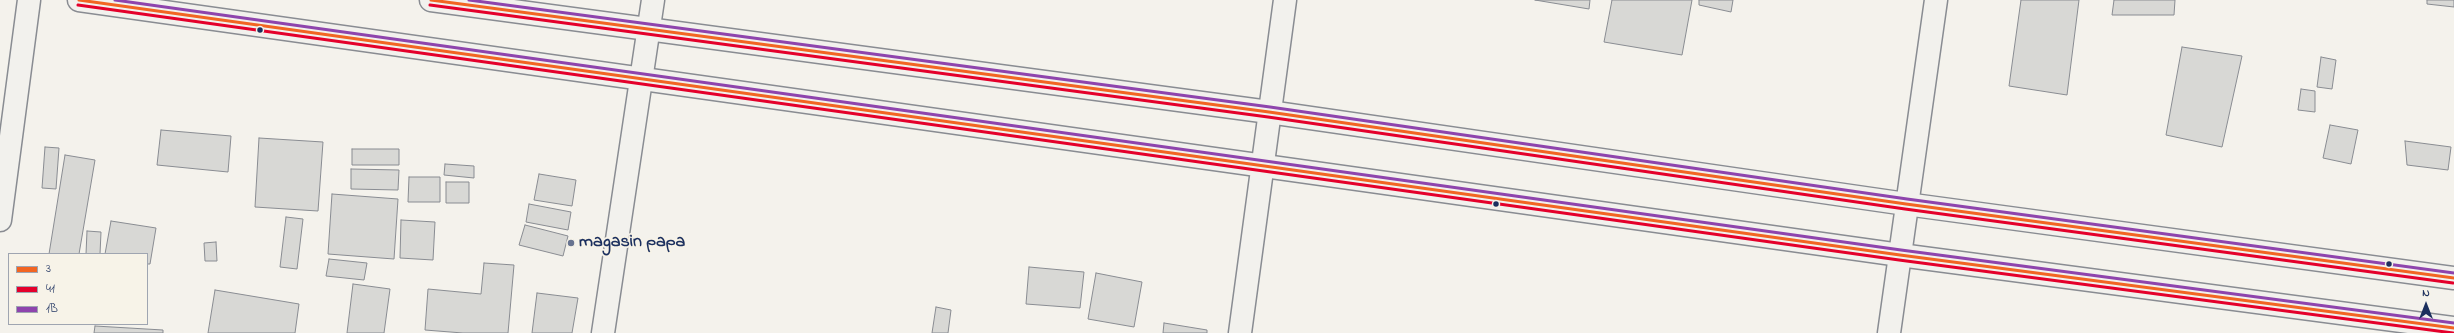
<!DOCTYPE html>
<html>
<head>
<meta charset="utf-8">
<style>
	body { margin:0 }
	#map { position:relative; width:2454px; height:333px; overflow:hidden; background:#f4f2ec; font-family:"Indie Flower",sans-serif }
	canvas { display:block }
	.legend { position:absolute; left:8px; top:253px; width:140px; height:72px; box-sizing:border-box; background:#f7f3e8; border:1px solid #9fa5b1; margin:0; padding:5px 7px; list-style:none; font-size:12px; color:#1b2f5e }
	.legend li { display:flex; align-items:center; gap:8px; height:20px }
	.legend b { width:20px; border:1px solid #9fa5b1 }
	.north { position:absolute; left:2406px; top:285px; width:40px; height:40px; -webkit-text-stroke:3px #f7f3e8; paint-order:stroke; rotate:0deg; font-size:11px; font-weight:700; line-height:16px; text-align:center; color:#1b2f5e }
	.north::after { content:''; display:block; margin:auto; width:14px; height:18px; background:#1b2f5e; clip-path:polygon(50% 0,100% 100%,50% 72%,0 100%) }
</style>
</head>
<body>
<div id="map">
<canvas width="2454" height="333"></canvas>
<ul class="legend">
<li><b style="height:5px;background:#f26522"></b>3</li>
<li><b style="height:5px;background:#e4002b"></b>41</li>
<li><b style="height:5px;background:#8e44ad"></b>1B</li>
</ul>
<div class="north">N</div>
</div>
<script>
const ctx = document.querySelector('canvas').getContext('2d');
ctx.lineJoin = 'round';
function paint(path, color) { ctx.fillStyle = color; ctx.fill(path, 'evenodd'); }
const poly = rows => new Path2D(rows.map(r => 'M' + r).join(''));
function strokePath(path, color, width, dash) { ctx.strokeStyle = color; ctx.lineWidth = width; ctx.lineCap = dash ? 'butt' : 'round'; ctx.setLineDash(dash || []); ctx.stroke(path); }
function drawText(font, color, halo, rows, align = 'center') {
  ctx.font = font + ' "Indie Flower",sans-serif'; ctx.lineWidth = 3.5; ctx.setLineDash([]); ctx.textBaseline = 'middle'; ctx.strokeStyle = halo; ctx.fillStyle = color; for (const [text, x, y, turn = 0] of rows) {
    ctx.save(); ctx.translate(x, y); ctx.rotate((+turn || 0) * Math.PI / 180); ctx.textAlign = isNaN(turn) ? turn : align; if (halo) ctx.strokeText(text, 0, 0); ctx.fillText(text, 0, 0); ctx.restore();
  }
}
const building = poly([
	[1535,0,1590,0,1589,9,1535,0],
	[1612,0,1692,0,1682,55,1604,42,1612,0],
	[1699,0,1733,0,1731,12,1699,5,1699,0],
	[2021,0,2079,0,2067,95,2009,86,2021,0],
	[2114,0,2175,0,2174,15,2112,15,2114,0],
	[2427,0,2454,0,2454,7,2427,4,2427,0],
	[2182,47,2242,56,2222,147,2166,135,2182,47],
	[2321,57,2336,60,2332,89,2317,87,2321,57],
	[2301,89,2315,91,2315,112,2298,110,2301,89],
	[2330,125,2358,130,2351,164,2323,158,2330,125],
	[161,130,231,136,228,172,157,165,161,130],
	[259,138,323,142,318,211,255,207,259,138],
	[2405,141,2451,147,2448,170,2407,165,2405,141],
	[45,147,59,148,56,189,42,188,45,147],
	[352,149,399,149,399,165,352,165,352,149],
	[65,155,95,160,79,254,49,254,65,155],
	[445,164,474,166,474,178,444,175,445,164],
	[351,169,399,170,398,190,351,189,351,169],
	[539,174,576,180,572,206,534,200,539,174],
	[409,177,440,177,440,202,408,202,409,177],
	[446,182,469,182,469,203,446,203,446,182],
	[332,194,398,199,394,259,328,254,332,194],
	[529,204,571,212,568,230,526,222,529,204],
	[286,217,303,219,297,269,280,267,286,217],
	[401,220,435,222,433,260,400,258,401,220],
	[111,221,156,228,150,264,147,264,147,254,105,254,111,221],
	[525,225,568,236,563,256,519,245,525,225],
	[87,231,101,232,100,254,86,254,87,231],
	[216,242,217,261,205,261,204,243,216,242],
	[329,259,367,263,364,280,326,276,329,259],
	[484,263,514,265,508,333,463,333,425,330,428,289,481,294,484,263],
	[1029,267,1084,272,1080,308,1026,304,1029,267],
	[1096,273,1142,282,1134,327,1088,319,1096,273],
	[353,284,390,289,384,333,347,333,353,284],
	[215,290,299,304,295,333,208,333,215,290],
	[537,293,578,298,572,333,532,333,537,293],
	[936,307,951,310,948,333,932,333,936,307],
	[1164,323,1207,330,1207,333,1163,333,1164,323],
	[95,326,163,330,163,333,94,333,95,326]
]);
paint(building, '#d8d8d5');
strokePath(building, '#898c92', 1);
const minor = poly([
	[0,220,29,0],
	[603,333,653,0],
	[1240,333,1285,0],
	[1889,333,1936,0]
]);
const secondary = poly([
	[79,0,1900,255,2454,328],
	[431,0,1269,112,1906,204,2454,278]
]);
strokePath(minor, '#898c92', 25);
strokePath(secondary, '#898c92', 25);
strokePath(minor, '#f2f1ed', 22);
strokePath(secondary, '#f2f1ed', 22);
strokePath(poly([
	[79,0,1900,255,2454,328],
	[431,0,1269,112,1906,204,2454,278]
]), '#f26522', 3);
strokePath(poly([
	[78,5,1899,260,2453,333],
	[430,5,1268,117,1905,209,2453,283]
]), '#e4002b', 3);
strokePath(poly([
	[115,0,1901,250,2454,323],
	[469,0,1270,107,1907,199,2454,273]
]), '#8e44ad', 3);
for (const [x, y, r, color] of [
	[260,30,3.5,"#1b2f5e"],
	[1496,204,3.5,"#1b2f5e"],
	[571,243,4,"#677390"],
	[2389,264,3.5,"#1b2f5e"]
]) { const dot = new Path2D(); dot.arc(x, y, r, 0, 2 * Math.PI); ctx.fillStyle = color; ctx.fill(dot); strokePath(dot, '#f7f3e8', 1.5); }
drawText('bold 18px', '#1b2f5e', '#f7f3e8', [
	["magasin papa",579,243]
], 'left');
</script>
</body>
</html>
